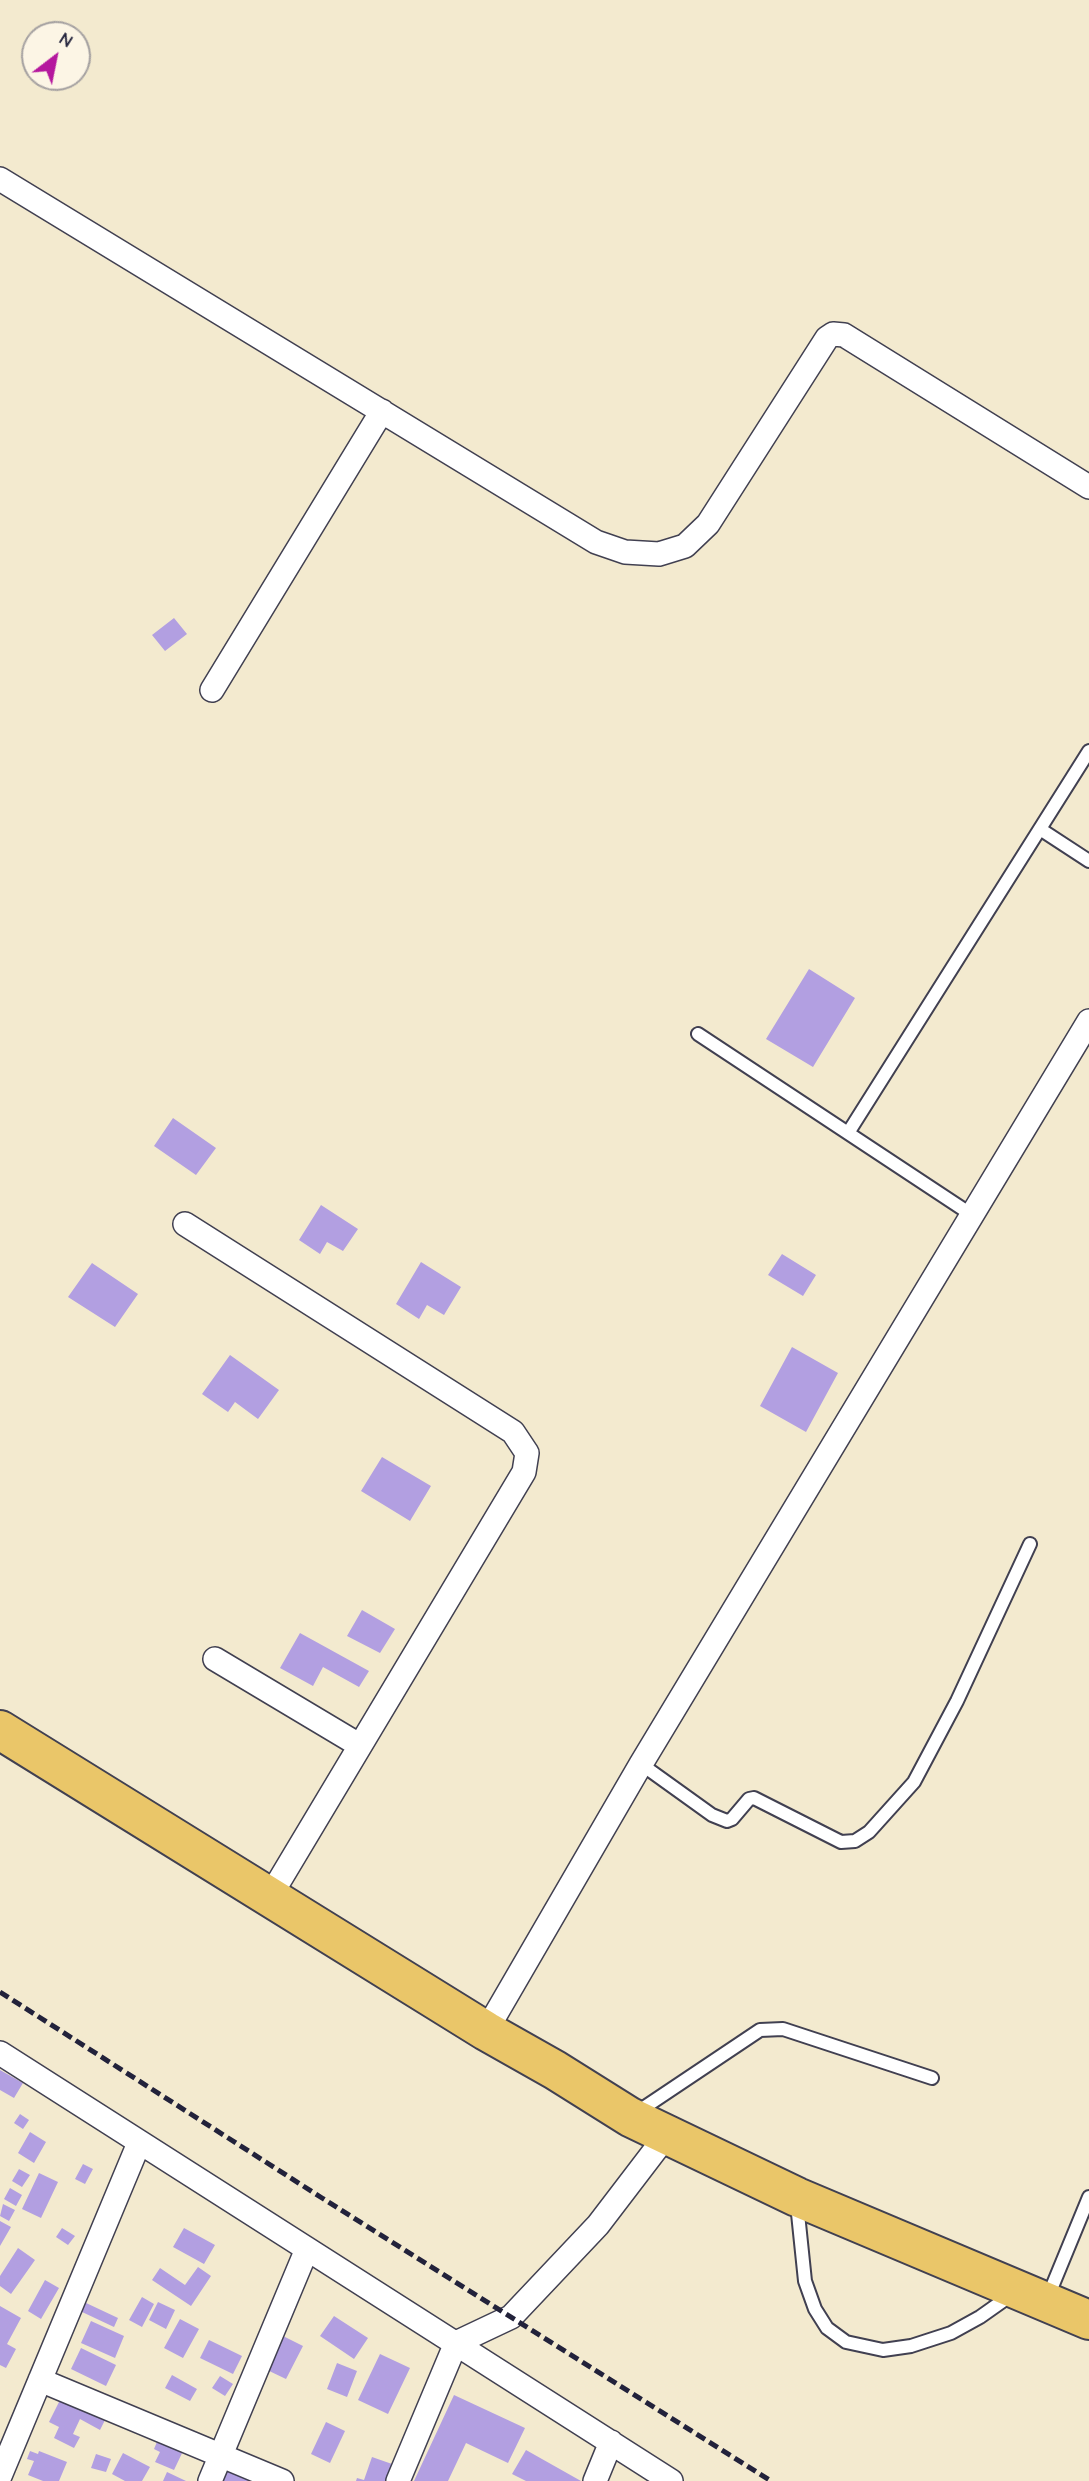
<!DOCTYPE html>
<html>
<head>
<meta charset="utf-8">
<style>
	body { margin:0 }
	#map { position:relative; width:1089px; height:2481px; overflow:hidden; background:#f3eacf; font-family:"Comic Neue",sans-serif }
	canvas { display:block }
	.north { position:absolute; left:21px; top:21px; width:70px; height:70px; box-sizing:border-box; background:#fcf5e5; border:2px solid #a5a1a1; border-radius:50%; rotate:32deg; font-size:19px; font-weight:700; line-height:28px; text-align:center; color:#22223b }
	.north::after { content:''; display:block; margin:auto; width:24px; height:32px; background:#b5179e; clip-path:polygon(50% 0,100% 100%,50% 72%,0 100%) }
</style>
</head>
<body>
<div id="map">
<canvas width="1089" height="2481"></canvas>
<div class="north">N</div>
</div>
<script>
const ctx = document.querySelector('canvas').getContext('2d');
ctx.lineJoin = 'round';
function paint(path, color) { ctx.fillStyle = color; ctx.fill(path, 'evenodd'); }
const poly = rows => new Path2D(rows.map(r => 'M' + r).join(''));
function strokePath(path, color, width, dash) { ctx.strokeStyle = color; ctx.lineWidth = width; ctx.lineCap = dash ? 'butt' : 'round'; ctx.setLineDash(dash || []); ctx.stroke(path); }
paint(poly([
	[174,618,187,634,165,651,152,635],
	[809,969,855,998,813,1067,766,1039],
	[173,1118,216,1148,196,1175,154,1146],
	[321,1205,358,1229,343,1251,327,1242,320,1254,299,1240],
	[782,1254,816,1275,803,1296,768,1275],
	[421,1262,461,1287,444,1315,427,1305,419,1319,396,1304],
	[92,1263,138,1294,115,1327,68,1297],
	[792,1347,838,1373,806,1432,760,1406],
	[230,1355,279,1390,258,1419,235,1402,228,1412,202,1394],
	[382,1457,431,1486,410,1521,361,1491],
	[362,1610,395,1629,380,1653,347,1636],
	[300,1633,369,1671,359,1687,323,1667,313,1686,280,1668],
	[0,2070,23,2083,14,2098,0,2090],
	[20,2114,29,2120,23,2129,14,2123],
	[30,2132,46,2142,34,2163,18,2153],
	[83,2164,93,2169,85,2184,75,2179],
	[19,2169,30,2175,22,2187,12,2181],
	[39,2173,58,2182,41,2218,22,2209],
	[10,2188,22,2195,16,2206,4,2199],
	[3,2204,15,2210,9,2221,0,2216],
	[0,2221,11,2227,0,2246],
	[62,2228,75,2236,68,2245,56,2237],
	[184,2228,215,2245,204,2264,173,2247],
	[18,2248,35,2260,11,2294,0,2286,0,2276],
	[198,2267,211,2276,191,2306,152,2280,160,2268,185,2285],
	[45,2280,59,2288,41,2319,28,2311],
	[142,2297,154,2304,142,2327,129,2320],
	[84,2302,118,2318,114,2327,80,2311],
	[158,2302,175,2310,166,2329,149,2320],
	[0,2306,21,2318,7,2344,16,2349,6,2368,0,2365],
	[334,2316,368,2338,354,2359,320,2336],
	[180,2319,199,2329,183,2358,164,2348],
	[91,2321,124,2336,115,2358,81,2343],
	[281,2335,303,2346,286,2379,265,2369],
	[209,2340,242,2356,233,2374,200,2358],
	[81,2348,116,2365,106,2386,71,2369],
	[380,2354,410,2368,388,2414,358,2400],
	[337,2363,357,2371,347,2397,327,2389],
	[172,2375,197,2389,190,2401,165,2388],
	[220,2376,233,2384,225,2396,212,2388],
	[454,2395,525,2428,508,2463,466,2443,448,2481,414,2481],
	[62,2396,106,2418,100,2430,80,2419,73,2434,80,2437,74,2448,54,2438,59,2427,49,2422],
	[326,2422,345,2431,330,2463,311,2454],
	[159,2437,184,2449,174,2470,155,2462,160,2452,154,2449],
	[526,2450,581,2481,526,2481,512,2474],
	[30,2451,38,2454,39,2451,67,2462,59,2481,43,2481,28,2475,34,2461,27,2459],
	[123,2453,150,2467,142,2481,125,2481,112,2474],
	[96,2454,111,2459,106,2472,91,2468],
	[372,2457,392,2464,386,2481,356,2481,357,2478,364,2480],
	[226,2469,253,2481,221,2481],
	[167,2472,186,2481,163,2481]
]), '#b29fe1');
const lane = poly([
	[1040,829,1089,861],
	[698,1034,972,1215],
	[848,1133,1089,751],
	[641,1764,712,1815,727,1821,732,1819,749,1799,754,1798,841,1842,855,1841,869,1832,914,1782,957,1701,1030,1544],
	[636,2113,760,2030,783,2029,932,2078],
	[797,2204,805,2281,815,2309,827,2328,846,2342,883,2350,911,2346,951,2333,980,2317,1014,2293],
	[1047,2299,1089,2197]
]);
const street = poly([
	[0,179,596,542,625,552,659,554,685,546,708,524,827,338,833,334,844,335,1089,487],
	[212,690,382,411],
	[185,1224,513,1432,527,1453,524,1472,269,1898],
	[215,1659,359,1745],
	[486,2031,641,1764,1089,1021],
	[0,2053,671,2481],
	[40,2380,282,2481],
	[0,2476,139,2143],
	[210,2481,307,2249],
	[398,2481,456,2343,511,2317,598,2225,666,2136],
	[595,2481,611,2442]
]);
const highway = poly([
	[0,1730,486,2031,555,2070,630,2117,797,2197,1089,2320]
]);
strokePath(lane, '#414051', 16);
strokePath(street, '#414051', 26);
strokePath(highway, '#414051', 42);
strokePath(lane, '#fff', 12);
strokePath(street, '#fff', 23);
strokePath(highway, '#eac669', 38);
strokePath(poly([
	[0,1992,322,2198,771,2481]
]), '#22223b', 5, [10, 5]);
</script>
</body>
</html>
